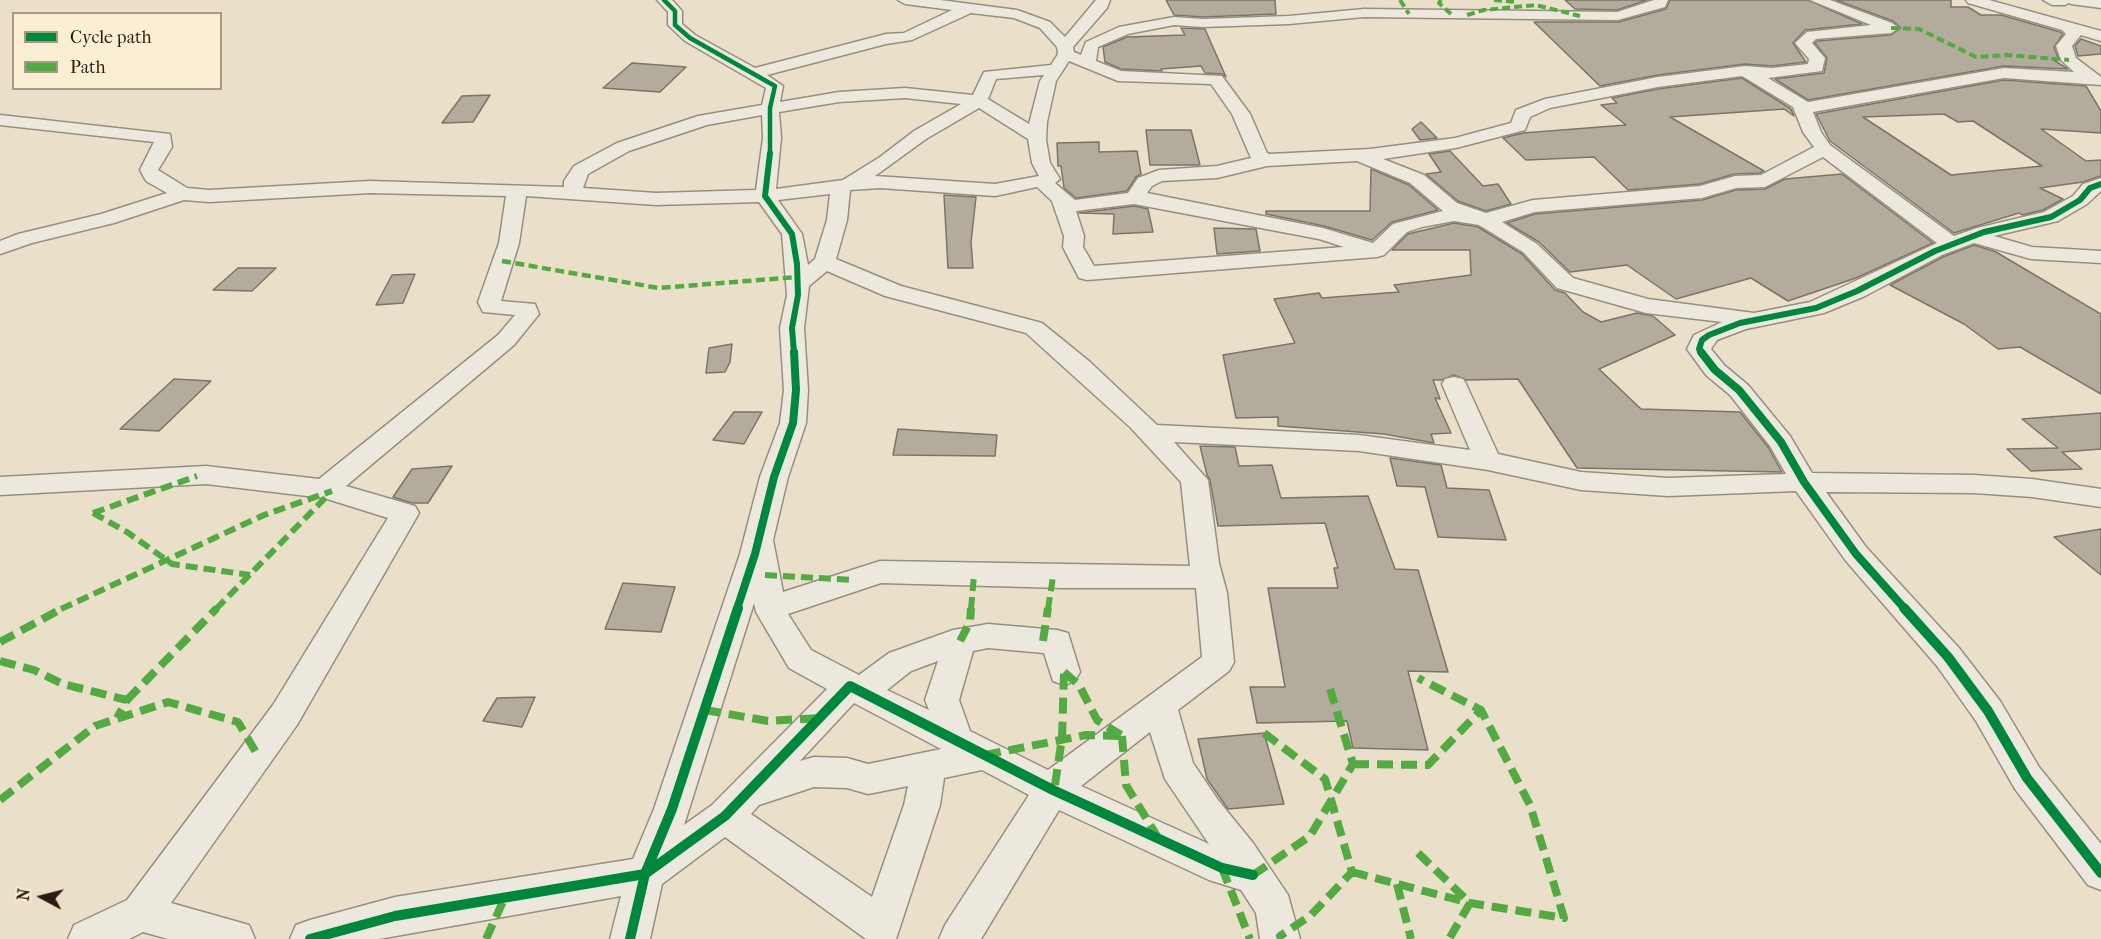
<!DOCTYPE html>
<html>
<head>
<meta charset="utf-8">
<style>
	body { margin:0 }
	#map { position:relative; width:2101px; height:939px; overflow:hidden; background:#eae0ca; font-family:"IM FELL French Canon",serif }
	canvas { display:block }
	.legend { position:absolute; left:12px; top:12px; width:210px; height:78px; box-sizing:border-box; background:#faefd3; border:2px solid #a69a86; margin:0; padding:8px 10px; list-style:none; font-size:18px; color:#281a12 }
	.legend li { display:flex; align-items:center; gap:12px; height:30px }
	.legend b { width:30px; border:2px solid #a69a86 }
	.north { position:absolute; left:12px; top:867px; width:60px; height:60px; -webkit-text-stroke:4px #faefd3; paint-order:stroke; rotate:277deg; font-size:16px; font-weight:700; line-height:24px; text-align:center; color:#281a12 }
	.north::after { content:''; display:block; margin:auto; width:21px; height:27px; background:#281a12; clip-path:polygon(50% 0,100% 100%,50% 72%,0 100%) }
</style>
</head>
<body>
<div id="map">
<canvas width="2101" height="939"></canvas>
<ul class="legend">
<li><b style="height:8px;background:#00873e"></b>Cycle path</li>
<li><b style="height:8px;background:#53a942"></b>Path</li>
</ul>
<div class="north">N</div>
</div>
<script>
const ctx = document.querySelector('canvas').getContext('2d');
ctx.lineJoin = 'round';
function paint(path, color) { ctx.fillStyle = color; ctx.fill(path, 'evenodd'); }
const poly = rows => new Path2D(rows.map(r => 'M' + r).join(''));
function strokePath(path, color, width, dash) { ctx.strokeStyle = color; ctx.lineWidth = width; ctx.lineCap = dash ? 'butt' : 'round'; ctx.setLineDash(dash || []); ctx.stroke(path); }
const building = poly([
	[1166,0,1275,0,1276,14,1203,17,1174,15,1166,0],
	[1565,0,1647,0,1617,10,1575,9,1565,0],
	[1670,0,1808,0,1862,24,1805,30,1793,43,1806,62,1772,66,1745,64,1658,75,1600,86,1534,22,1619,22,1666,9,1670,0],
	[1836,0,1951,0,1951,7,1968,7,1981,15,2001,15,2060,32,2063,34,2054,47,2058,58,2052,59,2068,69,2004,66,1808,100,1775,79,1824,73,1827,58,1815,43,1817,41,1891,35,1901,28,1893,21,1836,0],
	[1181,28,1205,29,1226,77,1222,74,1205,73,1201,66,1161,69,1162,71,1121,69,1105,62,1103,47,1127,37,1185,35,1181,28],
	[2081,39,2101,46,2101,54,2078,56,2075,46,2081,39],
	[632,63,686,67,660,92,603,88,632,63],
	[1742,78,1791,109,1794,116,1784,109,1670,117,1764,171,1760,173,1734,174,1700,184,1628,190,1594,157,1526,160,1503,138,1523,133,1626,125,1601,105,1617,103,1612,98,1658,89,1742,78],
	[2004,80,2086,86,2101,111,2101,133,2041,129,2086,161,2101,160,2101,176,2083,182,2040,188,2063,199,2043,210,2022,215,2019,213,1954,233,1830,141,1816,114,2004,80],
	[1944,114,1958,122,1973,121,2042,166,1951,175,1863,117,1944,114],
	[490,95,473,122,442,123,462,96,490,95],
	[1421,122,1437,138,1420,140,1412,129,1421,122],
	[1146,130,1191,130,1200,165,1150,165,1146,130],
	[1099,142,1099,152,1137,151,1141,174,1136,177,1127,191,1076,198,1064,188,1061,166,1058,166,1057,143,1099,142],
	[1450,151,1483,186,1498,184,1511,204,1486,211,1458,201,1426,174,1441,172,1429,154,1450,151],
	[1371,169,1409,185,1438,210,1392,222,1372,240,1324,226,1266,214,1266,211,1370,211,1371,169],
	[1842,174,1933,243,1856,278,1788,301,1751,278,1676,299,1627,265,1570,272,1539,242,1507,223,1535,214,1702,200,1736,190,1765,189,1785,179,1842,174],
	[944,195,976,197,971,242,973,268,948,268,944,195],
	[1134,206,1148,209,1153,232,1113,234,1114,214,1079,213,1134,206],
	[1454,223,1478,227,1522,254,1555,290,1565,293,1583,312,1601,322,1637,313,1653,316,1675,335,1599,369,1641,409,1740,412,1768,447,1782,472,1577,468,1518,379,1466,380,1454,375,1442,380,1433,380,1440,399,1435,398,1451,433,1431,434,1434,443,1384,434,1278,426,1278,417,1236,418,1223,355,1295,343,1274,299,1319,293,1322,298,1399,292,1394,285,1471,275,1470,250,1392,250,1408,234,1454,223],
	[1214,228,1256,229,1260,251,1217,254,1214,228],
	[1974,245,1996,252,2101,314,2101,394,2020,347,1998,349,1964,324,1890,285,1943,257,1974,245],
	[238,268,276,268,252,291,213,290,238,268],
	[415,274,403,303,376,305,392,275,415,274],
	[732,344,730,362,725,372,706,373,709,348,732,344],
	[174,379,211,381,159,431,120,429,174,379],
	[734,412,762,412,744,444,713,440,734,412],
	[2101,413,2101,449,2062,452,2082,469,2031,471,2007,449,2058,448,2022,419,2101,413],
	[898,429,997,435,995,456,893,455,898,429],
	[1200,446,1235,447,1239,466,1272,465,1281,498,1368,496,1395,569,1418,570,1448,672,1408,671,1428,750,1353,748,1347,721,1257,723,1250,687,1285,687,1268,588,1338,588,1334,568,1338,568,1325,523,1218,526,1210,480,1207,475,1200,446],
	[1390,458,1441,465,1447,488,1489,490,1506,540,1438,537,1425,487,1397,486,1390,458],
	[452,466,428,503,412,503,393,497,412,469,452,466],
	[2101,529,2101,575,2054,537,2101,529],
	[623,583,675,587,661,632,605,629,623,583],
	[535,697,522,727,483,721,497,698,535,697],
	[1264,733,1284,804,1228,809,1207,779,1198,739,1264,733]
]);
paint(building, '#b3ac9d');
strokePath(building, '#7b7469', 1.5);
const minor = poly([
	[657,0,672,0,682,11,682,24,695,35,755,68,886,34,904,33,952,10,905,4,898,0,940,0,1017,10,1050,22,1065,37,1096,0,1110,0,1107,8,1073,47,1074,52,1081,55,1086,42,1119,27,1174,17,1203,19,1289,16,1364,9,1617,12,1654,0,1668,0,1665,7,1618,20,1364,17,1289,24,1203,27,1174,25,1128,34,1098,47,1096,61,1121,71,1222,76,1250,114,1267,153,1270,154,1370,149,1455,138,1511,123,1516,110,1545,99,1658,77,1745,66,1772,68,1808,64,1809,59,1795,43,1807,32,1871,25,1810,0,1830,0,1892,23,1899,28,1891,33,1816,39,1812,43,1825,58,1822,71,1768,78,1808,102,2004,68,2074,72,2061,60,2056,46,2066,34,2062,30,1968,3,1966,0,1989,0,2101,31,2101,41,2081,35,2072,46,2076,58,2101,77,2101,85,2004,78,1813,112,1821,132,1830,145,1954,236,1977,228,2044,212,2073,196,2083,184,2101,178,2101,191,2087,204,2058,221,1994,236,2032,247,2101,251,2101,263,2031,259,1974,243,1942,255,1865,296,1824,313,1746,329,1717,340,1711,349,1724,365,1748,385,1790,436,1812,473,1974,475,2032,479,2101,489,2101,507,2032,497,1974,493,1826,492,1866,547,1959,648,2000,701,2039,767,2101,844,2101,890,2088,885,2015,789,1976,721,1937,666,1846,561,1796,491,1668,496,1581,490,1488,470,1359,451,1174,442,1208,480,1219,563,1227,593,1234,662,1229,671,1178,710,1193,763,1218,800,1253,843,1288,895,1300,939,1260,939,1256,913,1241,890,1209,880,1059,810,981,939,939,939,945,925,1029,795,982,770,944,778,940,805,896,939,866,939,725,837,662,884,650,939,610,939,621,896,379,939,290,939,296,925,310,920,395,897,633,859,654,809,740,554,760,477,780,423,784,390,780,328,787,295,782,234,759,202,656,205,526,196,519,243,501,301,535,304,539,314,514,345,346,486,415,506,419,513,297,725,171,903,249,925,255,939,168,939,143,932,129,939,68,939,74,925,127,900,273,705,388,518,324,498,206,484,0,495,0,477,206,466,319,479,498,335,515,315,483,312,478,302,499,243,506,196,370,193,209,202,184,200,114,223,32,243,0,254,0,241,18,234,101,214,167,193,146,181,140,170,154,142,0,125,0,115,170,134,172,147,158,170,187,188,209,190,370,181,564,187,564,181,574,166,617,143,698,116,762,105,766,88,685,41,668,25,668,12,657,0],
	[971,13,1014,18,1040,28,1057,47,1058,54,1051,65,984,72,973,95,905,88,839,92,780,102,783,86,767,75,886,44,912,40,971,13],
	[1069,61,1118,81,1211,84,1232,114,1251,158,1217,166,1159,170,1138,178,1128,193,1075,200,1055,183,1060,179,1050,163,1046,140,1047,122,1056,81,1069,61],
	[1044,75,1040,81,1029,124,988,99,996,79,1044,75],
	[1742,76,1793,107,1803,132,1814,147,1761,175,1735,176,1700,186,1533,200,1486,213,1457,203,1424,175,1383,159,1456,148,1525,130,1530,117,1550,108,1658,87,1742,76],
	[905,98,961,104,914,131,880,157,843,180,776,189,781,138,779,112,839,102,905,98],
	[979,108,1028,139,1032,163,1039,176,995,184,875,176,926,139,979,108],
	[762,115,763,138,756,190,656,193,583,188,588,174,629,151,707,125,762,115],
	[1823,157,1937,243,1810,302,1754,313,1648,299,1573,278,1537,244,1502,222,1535,212,1702,198,1736,188,1765,187,1823,157],
	[1357,161,1410,183,1443,211,1393,224,1373,243,1323,228,1147,193,1152,186,1162,181,1217,178,1267,166,1357,161],
	[1037,187,1052,201,1064,236,1063,247,1079,278,1087,280,1377,257,1384,255,1407,232,1422,227,1454,221,1479,225,1523,252,1557,288,1646,313,1722,322,1694,335,1687,349,1706,375,1730,395,1770,446,1786,474,1668,478,1581,472,1498,454,1466,384,1463,379,1454,377,1445,379,1442,384,1470,450,1359,435,1157,425,1090,362,1042,323,901,286,836,259,847,220,850,190,880,188,995,196,1037,187],
	[830,194,827,220,815,259,808,265,802,234,778,200,830,194],
	[1134,204,1319,239,1344,247,1094,266,1083,247,1084,236,1076,211,1134,204],
	[827,271,885,296,1026,333,1130,427,1181,482,1190,566,880,561,783,592,773,540,788,477,806,423,808,390,804,328,809,286,827,271],
	[881,583,1063,588,1196,588,1202,657,1048,770,970,731,959,700,973,651,988,648,1044,653,1053,681,1064,685,1075,681,1080,672,1068,633,1057,630,988,624,953,630,889,653,859,675,811,650,788,614,881,583],
	[754,603,756,612,789,668,827,689,712,805,684,825,754,603],
	[938,661,925,700,929,710,887,690,911,671,938,661],
	[854,703,941,749,868,764,847,758,814,757,800,761,854,703],
	[1150,732,1165,779,1209,844,1081,786,1150,732],
	[908,786,904,805,872,897,751,814,759,805,814,787,847,788,868,794,908,786],
	[2064,0,2101,0,2101,8,2071,4,2064,0]
]);
const tertiary = poly([
	[2043,0,2074,0,2065,5,2052,5,2043,0]
]);
strokePath(minor, '#968f81', 3);
strokePath(tertiary, '#968f81', 3);
paint(minor, '#ede8dd');
paint(tertiary, '#ede8dd');
strokePath(poly([
	[1400,0,1409,14],
	[1441,0,1439,3,1451,14],
	[1494,0,1517,2],
	[1467,15,1484,10,1536,5,1580,16],
	[1891,28,1919,29,1976,57,2007,55,2069,60]
]), '#53a942', 4, [8, 4]);
strokePath(poly([
	[502,261,659,288,797,277]
]), '#53a942', 4.5, [9, 4.5]);
strokePath(poly([
	[93,513,127,532,172,564,250,575],
	[93,513,197,476],
	[765,575,854,580],
	[61,609,264,515,332,491],
	[216,609,329,494],
	[971,609,974,575],
	[1048,609,1053,577]
]), '#53a942', 6, [12, 6]);
strokePath(poly([
	[960,641,970,622,971,608],
	[1043,641,1048,608],
	[0,642,63,608],
	[0,661,34,670,63,684,127,700,117,718],
	[1064,672,1079,685,1097,720,1121,735],
	[127,700,217,608],
	[705,710,768,721,820,718],
	[1264,733,1325,779,1352,872,1310,916,1280,936,1283,939],
	[1122,736,1126,785,1157,836],
	[985,755,1086,735,1122,736],
	[1353,764,1428,765,1481,710,1418,678],
	[1055,785,1062,738,1064,672],
	[0,800,95,726,168,702,238,722,257,754],
	[1418,853,1470,903,1449,939],
	[1222,868,1250,939],
	[1352,872,1470,903,1564,918,1530,805,1481,710],
	[1253,875,1310,836,1353,764,1330,689],
	[1397,884,1411,939],
	[486,939,505,897]
]), '#53a942', 8, [16, 8]);
strokePath(poly([
	[664,0,675,11,675,25,690,38,775,86,770,108,770,155]
]), '#00873e', 4.5);
strokePath(poly([
	[770,153,765,196,792,234,797,264,798,295,792,328,794,353],
	[1702,353,1699,349,1702,340,1709,335,1740,323,1816,308,1857,291,1935,251,1984,232,2051,217,2080,200,2090,188,2101,184]
]), '#00873e', 6);
strokePath(poly([
	[1701,352,1715,370,1739,390,1781,442,1804,482,1856,554,1905,609],
	[737,609,755,554,774,477,793,423,796,390,794,352]
]), '#00873e', 8);
strokePath(poly([
	[1904,608,1948,657,1988,711,2027,778,2101,873],
	[310,939,395,916,645,874,725,816,850,686,1053,790,1222,868,1253,875],
	[630,939,645,874,672,809,738,608]
]), '#00873e', 10);
</script>
</body>
</html>
